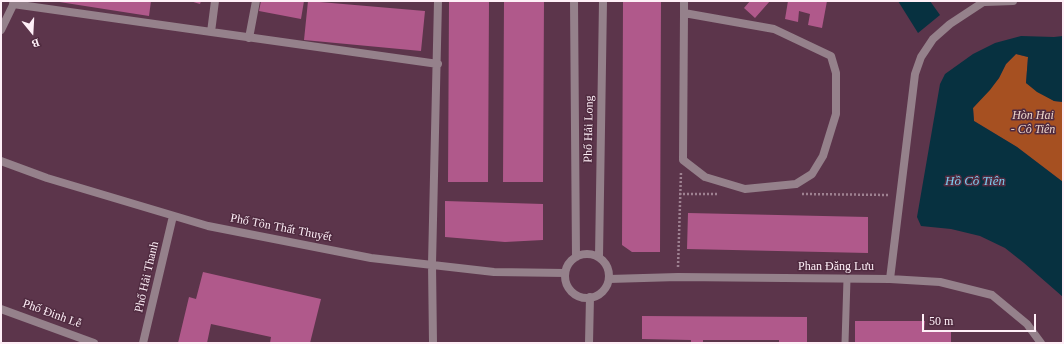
<!DOCTYPE html>
<html>
<head>
<meta charset="utf-8">
<style>
	body { margin:0 }
	#map { position:relative; width:1064px; height:344px; overflow:hidden; background:#5c354b; font-family:"Times New Roman",serif }
	canvas { display:block }
	.frame { position:absolute; inset:0; border:2px solid #feeff7; pointer-events:none }
	.north { position:absolute; left:12px; top:12px; width:40px; height:40px; -webkit-text-stroke:3px #502b40; paint-order:stroke; rotate:162deg; font-size:11px; font-weight:700; line-height:16px; text-align:center; color:#feeff7 }
	.north::after { content:''; display:block; margin:auto; width:14px; height:18px; background:#feeff7; clip-path:polygon(50% 0,100% 100%,50% 72%,0 100%) }
	.scale { position:absolute; left:922px; top:314px; width:114px; height:18px; box-sizing:border-box; border:2px solid #feeff7; border-top:0; padding-left:5px; font-size:12px; line-height:14px; white-space:nowrap; color:#feeff7; -webkit-text-stroke:3px #502b40; paint-order:stroke }
</style>
</head>
<body>
<div id="map">
<canvas width="1064" height="344"></canvas>
<div class="frame"></div>
<div class="north">B</div>
<div class="scale">50 m</div>
</div>
<script>
const ctx = document.querySelector('canvas').getContext('2d');
ctx.lineJoin = 'round';
function paint(path, color) { ctx.fillStyle = color; ctx.fill(path, 'evenodd'); }
const poly = rows => new Path2D(rows.map(r => 'M' + r).join(''));
function strokePath(path, color, width, dash) { ctx.strokeStyle = color; ctx.lineWidth = width; ctx.lineCap = dash ? 'butt' : 'round'; ctx.setLineDash(dash || []); ctx.stroke(path); }
function drawText(font, color, halo, rows, align = 'center') {
  ctx.font = font + ' "Times New Roman",serif'; ctx.lineWidth = 3; ctx.setLineDash([]); ctx.textBaseline = 'middle'; ctx.strokeStyle = halo; ctx.fillStyle = color; for (const [text, x, y, turn = 0] of rows) {
    ctx.save(); ctx.translate(x, y); ctx.rotate((+turn || 0) * Math.PI / 180); ctx.textAlign = isNaN(turn) ? turn : align; if (halo) ctx.strokeText(text, 0, 0); ctx.fillText(text, 0, 0); ctx.restore();
  }
}
paint(poly([
	[1016,54,1028,57,1026,83,1054,101,1063,102,1063,182,1017,147,974,121,973,108,999,78,1006,64]
]), '#a65021');
paint(poly([
	[898,1,930,1,940,15,918,33],
	[1021,36,1054,37,1063,36,1063,102,1054,101,1037,92,1026,83,1028,57,1016,54,1006,64,999,78,990,90,973,108,974,121,1017,147,1063,182,1063,297,1024,263,1005,248,980,236,951,229,921,226,917,217,940,84,945,74,973,54,995,43]
]), '#073140');
paint(poly([
	[53,1,151,1,149,16],
	[190,1,201,1,200,4],
	[261,1,304,1,301,19,259,11],
	[308,1,425,11,421,51,304,40],
	[449,1,489,1,488,182,448,182],
	[504,1,544,1,543,182,503,182],
	[623,1,661,1,660,252,632,252,622,245],
	[750,1,770,1,755,18,744,8],
	[788,1,827,1,822,28,808,25,810,14,799,11,798,22,785,19],
	[445,201,543,204,543,240,505,242,445,237],
	[688,213,868,217,868,253,687,249],
	[203,272,321,299,310,343,270,343,271,337,211,324,207,343,178,343,189,297,196,299],
	[642,316,807,317,807,342,779,343,779,340,703,340,703,343,691,343,691,340,642,339],
	[855,321,925,321,924,332,951,332,951,343,855,343]
]), '#b0598b');
strokePath(poly([
	[679,194,719,194],
	[802,194,889,195],
	[678,267,681,172]
]), '#9e8191', 2.5, [2, 2]);
strokePath(poly([
	[845,343,847,279]
]), '#95818b', 7);
strokePath(poly([
	[985,2,1013,1],
	[13,4,438,64],
	[684,13,774,29,831,56,836,73,836,114,823,156,812,174,796,184,745,189,705,177,683,160,684,13,684,1],
	[1,30,15,1],
	[211,32,215,1],
	[249,38,256,1],
	[1,161,47,178,208,226,371,258,494,272,565,273],
	[609,279,678,277,890,279,940,282,992,295,1027,324,1041,343],
	[890,279,915,74,921,57,933,39,950,24,985,1],
	[1,309,94,343],
	[143,343,173,216],
	[433,343,432,264,438,1]
]), '#95818b', 8);
strokePath(poly([
	[574,1,576,257],
	'565 276a22 22 0 1 1 44 0a22 22 0 1 1-44 0Z',
	[599,257,603,1],
	[589,343,590,297]
]), '#95818b', 8);
drawText('italic 12px', '#eed6ca', '#502b40', [
	["Hòn Hai",1033,116],
	["- Cô Tiên",1033,130]
]);
drawText('12px', '#feeff7', '#502b40', [
	["Phố Hải Long",589,129,-89],
	["Phố Tôn Thất Thuyết",281,228,11],
	["Phan Đăng Lưu",836,267],
	["Phố Hải Thanh",147,277,-77],
	["Phố Đinh Lễ",52,314,20]
]);
drawText('italic 13px', '#7ccff1', '#502b40', [
	["Hồ Cô Tiên",975,182]
]);
</script>
</body>
</html>
